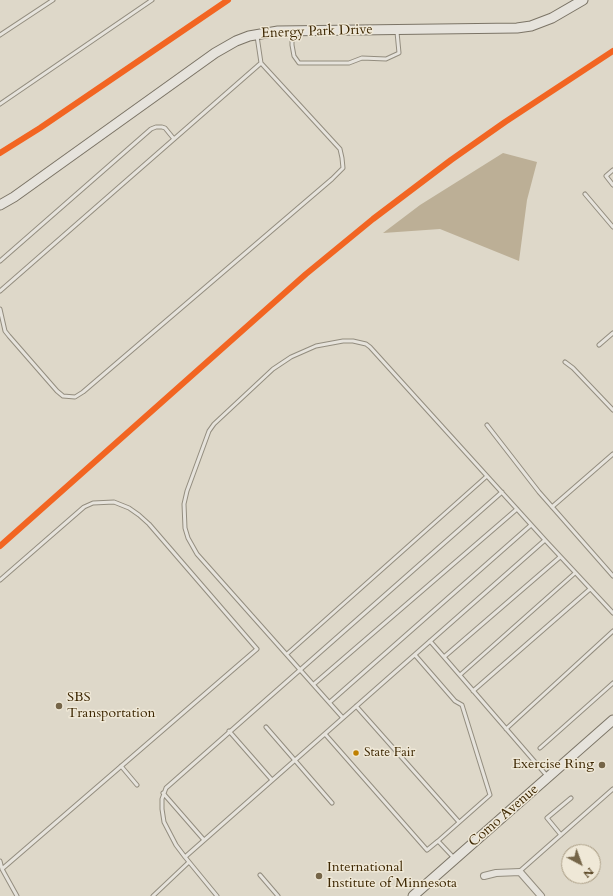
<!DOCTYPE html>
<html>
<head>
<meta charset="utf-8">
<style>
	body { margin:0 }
	#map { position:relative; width:613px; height:896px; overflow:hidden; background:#ded8c9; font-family:Cardo,serif }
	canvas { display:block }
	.north { position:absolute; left:561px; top:844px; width:40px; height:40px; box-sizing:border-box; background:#efe8d7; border:1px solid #a89b82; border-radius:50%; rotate:139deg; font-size:11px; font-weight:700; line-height:16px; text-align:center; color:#3d2702 }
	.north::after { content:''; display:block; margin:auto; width:14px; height:18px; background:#756548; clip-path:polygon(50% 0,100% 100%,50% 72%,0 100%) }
</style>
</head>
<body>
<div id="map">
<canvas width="613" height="896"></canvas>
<div class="north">N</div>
</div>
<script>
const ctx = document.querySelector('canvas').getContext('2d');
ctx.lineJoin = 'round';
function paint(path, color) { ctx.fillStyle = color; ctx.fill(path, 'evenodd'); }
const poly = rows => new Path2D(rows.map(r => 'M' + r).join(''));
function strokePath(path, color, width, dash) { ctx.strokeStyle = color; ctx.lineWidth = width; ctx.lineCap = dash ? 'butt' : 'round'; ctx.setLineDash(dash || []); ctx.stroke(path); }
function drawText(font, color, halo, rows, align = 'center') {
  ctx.font = font + ' Cardo,serif'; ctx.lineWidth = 3; ctx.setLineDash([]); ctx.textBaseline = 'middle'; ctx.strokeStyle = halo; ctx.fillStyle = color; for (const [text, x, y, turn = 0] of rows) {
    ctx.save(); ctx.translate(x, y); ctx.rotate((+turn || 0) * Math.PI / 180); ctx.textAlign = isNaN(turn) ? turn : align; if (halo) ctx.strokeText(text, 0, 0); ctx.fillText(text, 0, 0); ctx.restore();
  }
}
paint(poly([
	[503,153,537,162,527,200,519,261,440,229,383,233,420,205]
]), '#bcaf96');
const lane = poly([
	[292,33,292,45,294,56,299,63,349,63,362,58,386,59,399,53,397,32],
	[0,35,53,0],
	[0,104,152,0],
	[613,170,606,176,613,185],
	[585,194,613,227],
	[0,261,151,129,156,127,162,127,165,128,174,139],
	[0,291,261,63],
	[0,309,5,331,9,336,57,391,63,396,75,397,83,392,332,179,343,168,342,158,340,149,261,63,257,36],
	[599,345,613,333],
	[565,362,573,368,613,410],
	[487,425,539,492,613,576],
	[552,507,613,454],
	[0,580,84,507,93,503,114,502,129,508,139,515,149,524,257,649,2,869],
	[430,641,444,657],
	[287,654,487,476],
	[415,655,455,701,462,705,490,795,438,841],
	[460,675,575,573],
	[314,684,517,509],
	[473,691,590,589],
	[330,702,531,525],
	[356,706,459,822],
	[343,718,197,554,188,538,185,528,184,504,187,491,209,431,214,424,273,369,291,357,316,346,343,341,353,341,366,344,370,347,545,540],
	[266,727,332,803],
	[506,729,613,631],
	[229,731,272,780],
	[325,734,427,850,438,841,454,858],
	[540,748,613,683],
	[121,766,137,785],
	[548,777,444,657,560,557],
	[163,793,204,840],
	[561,835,547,818,571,798],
	[185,857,176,845,164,822,162,809,162,799,166,788,502,492],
	[0,861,2,869,17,896],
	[520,871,613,789],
	[260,875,278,896],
	[153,896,189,862],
	[217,896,185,857,545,540,613,613]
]);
const street = poly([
	[484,876,496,873,520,872,541,896]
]);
const secondary = poly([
	[0,205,14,197,215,53,236,41,249,36,278,31,517,28,531,26,552,18,583,0],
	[413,896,613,720]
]);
strokePath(lane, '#938d7f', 5);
strokePath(street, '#938d7f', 8);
strokePath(secondary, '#7b7466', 11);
strokePath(lane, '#e6e3dc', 3);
strokePath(street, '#e6e3dc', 6);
strokePath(secondary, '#e6e3dc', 9);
strokePath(poly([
	[0,153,40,128,228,0],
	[0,546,306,274,373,219,451,160,505,122,613,51]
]), '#f26522', 6);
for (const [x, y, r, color] of [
	[59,706,4,"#756548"],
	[356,753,3.5,"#bf8001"],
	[602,765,4,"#756548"],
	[319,876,4,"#756548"]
]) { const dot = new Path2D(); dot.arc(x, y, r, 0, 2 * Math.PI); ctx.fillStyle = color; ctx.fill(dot); strokePath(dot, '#efe8d7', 1.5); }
drawText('13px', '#3d2702', '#efe8d7', [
	["State Fair",364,753]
], 'left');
drawText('14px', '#3d2702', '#efe8d7', [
	["Energy Park Drive",317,32,-2],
	["Como Avenue",504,816,-41]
]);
drawText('14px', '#3d2702', '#efe8d7', [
	["SBS",67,698],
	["Transportation",67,714],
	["Exercise Ring",594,765,"right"],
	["International",327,868],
	["Institute of Minnesota",327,884]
], 'left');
</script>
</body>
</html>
